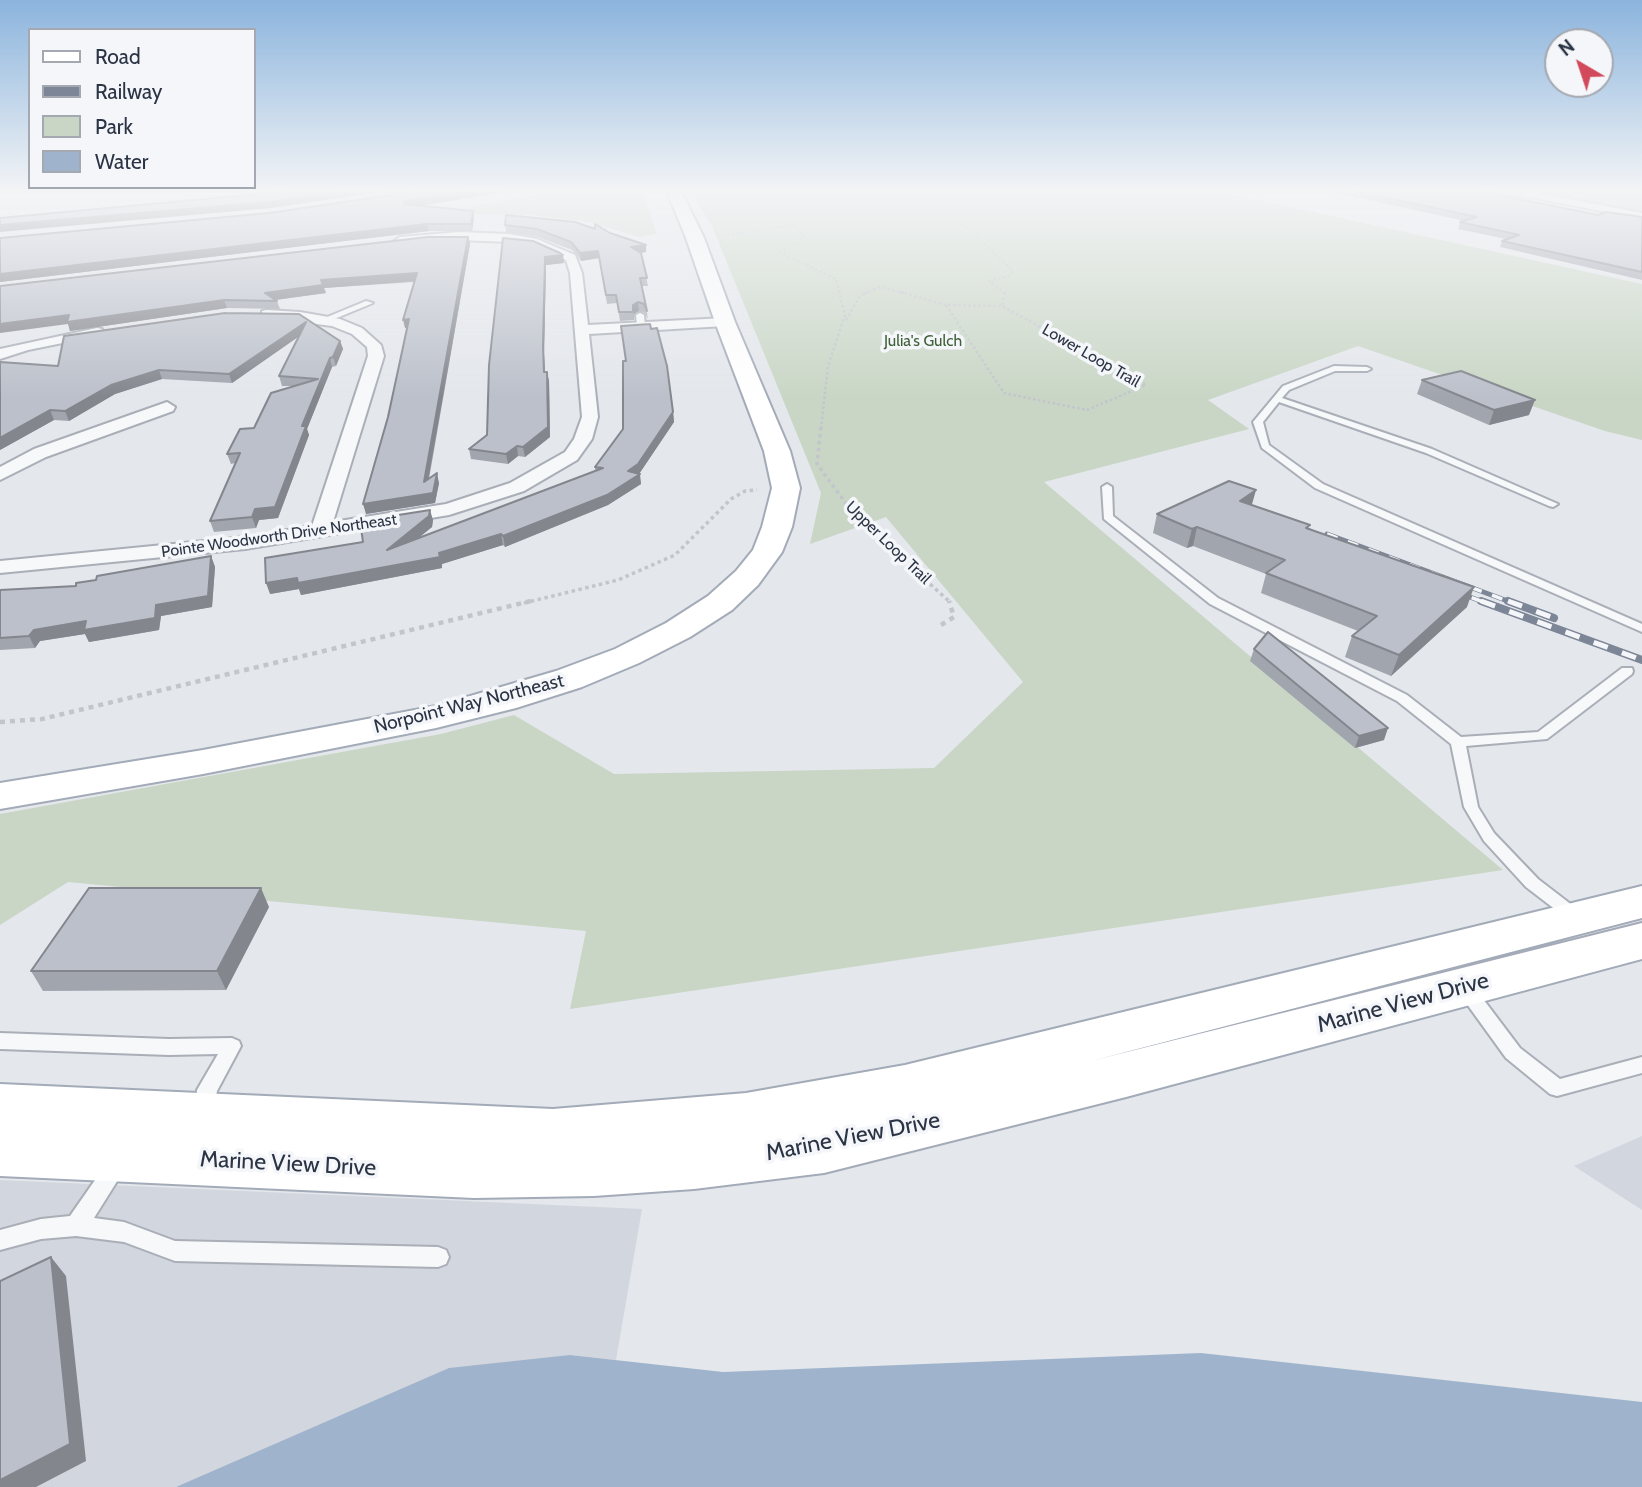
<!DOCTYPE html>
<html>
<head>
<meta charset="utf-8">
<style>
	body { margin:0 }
	#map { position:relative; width:1642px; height:1487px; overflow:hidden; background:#e4e7ec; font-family:Cabin,sans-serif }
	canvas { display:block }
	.legend { position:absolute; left:28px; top:28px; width:228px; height:161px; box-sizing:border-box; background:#f4f6f9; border:2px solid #a4a8b1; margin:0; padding:9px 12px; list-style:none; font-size:21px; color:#2b3445 }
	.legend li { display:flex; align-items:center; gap:14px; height:35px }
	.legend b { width:35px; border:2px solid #a4a8b1 }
	.north { position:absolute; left:1544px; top:28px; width:70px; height:70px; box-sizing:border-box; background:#f4f6f9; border:2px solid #a4a8b1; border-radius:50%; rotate:321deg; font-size:19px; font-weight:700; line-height:28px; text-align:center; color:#2b3445 }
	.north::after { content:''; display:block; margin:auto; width:24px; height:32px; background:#d1495b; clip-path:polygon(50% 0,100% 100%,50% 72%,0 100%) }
</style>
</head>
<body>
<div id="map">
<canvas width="1642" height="1487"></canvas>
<ul class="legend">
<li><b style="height:9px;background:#fff"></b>Road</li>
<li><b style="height:9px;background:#7d8696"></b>Railway</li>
<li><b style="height:19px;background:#c9d6c5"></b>Park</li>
<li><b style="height:19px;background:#9fb4cc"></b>Water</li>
</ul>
<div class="north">N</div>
</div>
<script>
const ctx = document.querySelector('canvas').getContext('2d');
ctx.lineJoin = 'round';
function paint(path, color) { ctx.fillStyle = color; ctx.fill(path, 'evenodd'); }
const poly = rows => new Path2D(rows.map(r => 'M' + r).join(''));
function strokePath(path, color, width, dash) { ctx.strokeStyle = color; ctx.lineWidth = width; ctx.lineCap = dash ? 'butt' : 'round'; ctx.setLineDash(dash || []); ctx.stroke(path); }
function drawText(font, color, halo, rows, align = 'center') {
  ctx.font = font + ' Cabin,sans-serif'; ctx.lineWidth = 7; ctx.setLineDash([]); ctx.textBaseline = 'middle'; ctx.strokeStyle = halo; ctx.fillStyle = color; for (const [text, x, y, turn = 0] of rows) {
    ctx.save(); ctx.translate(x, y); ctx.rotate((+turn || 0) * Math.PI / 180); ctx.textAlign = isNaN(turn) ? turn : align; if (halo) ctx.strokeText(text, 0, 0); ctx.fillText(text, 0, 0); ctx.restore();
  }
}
paint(poly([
	[1642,1136,1642,1210,1574,1166],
	[0,1180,642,1209,616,1360,570,1355,216,1471,176,1487,0,1487]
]), '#d2d6de');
paint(poly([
	[642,189,657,234,639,237,589,222,527,215,465,214,473,206,566,190],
	[689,189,1224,189,1222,192,1642,284,1642,440,1605,431,1358,346,1208,400,1249,429,1044,482,1503,870,570,1009,586,931,68,882,0,925,0,814,441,734,514,715,614,774,934,768,1023,682,886,517,810,544,821,493,712,226],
	[1557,189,1642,189,1642,216,1537,195]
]), '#c9d6c5');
paint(poly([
	[1201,1353,1642,1402,1642,1487,176,1487,449,1368,570,1355,723,1372]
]), '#9fb4cc');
const lane = poly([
	[366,301,373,303,327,322,320,320,366,301],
	[640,313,644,315,645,326,641,328,637,326,636,315,640,313],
	[1334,366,1367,367,1371,369,1367,371,1335,371,1289,390,1282,398,1432,449,1558,504,1553,507,1549,506,1426,453,1279,402,1263,422,1269,445,1323,484,1642,624,1642,632,1315,488,1262,448,1253,422,1283,386,1334,366],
	[1107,484,1112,487,1113,516,1218,598,1407,695,1461,737,1538,732,1622,668,1632,668,1633,671,1632,674,1547,739,1466,746,1478,807,1494,833,1538,879,1581,912,1583,916,1581,920,1575,922,1569,920,1526,887,1484,841,1464,807,1451,744,1397,701,1210,604,1104,519,1102,487,1107,484],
	[1465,981,1471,983,1520,1048,1560,1079,1642,1057,1642,1073,1557,1096,1550,1094,1506,1058,1459,993,1456,988,1459,983,1465,981],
	[0,1033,169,1039,232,1038,239,1041,241,1046,217,1091,212,1116,205,1118,198,1116,195,1110,197,1090,218,1054,169,1055,0,1049,0,1033],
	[116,1158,123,1160,126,1167,94,1218,124,1222,175,1241,438,1247,446,1250,449,1257,446,1264,438,1267,175,1261,124,1242,76,1236,41,1239,0,1250,0,1230,41,1219,70,1216,109,1160,116,1158]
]);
const street = poly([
	[1498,189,1518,189,1642,213,1642,219,1503,192,1498,189],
	[460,232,509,234,537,239,575,255,582,273,588,325,725,318,732,322,725,326,589,334,598,417,592,439,577,460,524,491,449,515,245,549,0,573,0,561,245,537,312,526,368,356,367,347,352,334,332,326,262,317,262,311,267,310,300,312,340,319,362,328,381,345,384,356,333,522,446,504,510,483,565,452,574,439,582,417,570,273,566,260,534,246,509,242,460,240,400,245,394,241,400,237,460,232],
	[97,328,102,329,104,332,102,335,28,350,0,359,0,349,97,328],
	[167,402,175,407,173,411,46,457,0,480,0,467,34,449,167,402]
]);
const primary = poly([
	[666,189,680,189,704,238,735,322,790,451,800,488,792,527,782,552,758,585,732,610,690,637,639,663,582,687,516,708,436,728,203,774,0,809,0,783,203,750,436,706,556,671,615,649,666,623,708,596,736,571,753,550,762,527,772,488,764,451,715,322,686,238,666,189],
	[1642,886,1642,918,1091,1061,1642,923,1642,959,1126,1097,824,1173,694,1189,594,1196,474,1198,0,1176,0,1084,553,1109,746,1093,905,1065,1642,886]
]);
strokePath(lane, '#a9aeb7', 4);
strokePath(street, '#a9aeb7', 4);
strokePath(primary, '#a3abb8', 4);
strokePath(poly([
	[512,189,533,196,577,189],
	[790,189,804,196,782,207,804,238,780,253,836,279,840,294],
	[884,189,968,228,1013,271,1009,276,989,281,1006,294],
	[585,229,635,213,627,189],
	[717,236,795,225],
	[864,294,880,287,907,294]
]), '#c2c5cb', 2, [2.5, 2.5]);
strokePath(poly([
	[900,292,946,305,1002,306,1005,292],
	[946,305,1004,393,1087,410,1146,385,1002,306],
	[846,320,860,296,868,292],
	[821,429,828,366,845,315,839,292]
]), '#c2c5cb', 2.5, [2.5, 2.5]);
strokePath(poly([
	[821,427,817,464,856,517,951,603],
	[524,603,618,580,675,555,731,499,745,491,757,490]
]), '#c2c5cb', 3.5, [3.5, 3.5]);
strokePath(poly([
	[941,625,954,617,949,601],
	[0,722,42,719,531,601]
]), '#c2c5cb', 4.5, [5, 5]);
paint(lane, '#f7f8fa');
paint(street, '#f7f8fa');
paint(primary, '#fff');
const railFar1 = poly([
	[1327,534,1513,603],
	[1451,590,1486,603]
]);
const rail = poly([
	[1481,601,1642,660],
	[1508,601,1554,618]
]);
strokePath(railFar1, '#7d8696', 5);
strokePath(rail, '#7d8696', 8);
strokePath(railFar1, '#f4f6f9', 3.5, [11]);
strokePath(rail, '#f4f6f9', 5, [15]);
paint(poly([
	[523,189,419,206,473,211,474,218,472,231,429,231,0,282,0,238],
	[1317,189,1498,189,1497,192,1490,194,1598,215,1642,217,1642,280,1500,247,1502,241,1506,239,1458,229,1460,222,1465,221],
	[505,225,610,233,646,245,646,252,641,253,648,286,642,286,648,319,645,313,639,311,634,314,634,320,620,321,617,303,607,304,599,258,581,261,572,250,538,237,506,232],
	[468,237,470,244,429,479,439,483,435,503,366,514,407,328,405,328,414,282,324,288,326,293,276,300,277,301,280,309,227,308,70,331,68,324],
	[503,238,563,255,564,263,546,265,544,354,545,372,547,372,549,381,550,437,525,457,518,456,508,464,471,459,469,449,487,435],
	[225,313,340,341,343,349,336,366,332,367,307,429,309,435,278,518,259,520,256,528,214,532,210,521,235,463,231,464,227,454,254,428,293,386,282,386,279,376,298,337,232,383,162,379,115,394,69,421,54,420,0,450,58,366],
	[1422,380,1529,415,1489,425,1417,394],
	[673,412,674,422,639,474,641,484,608,505,505,547,503,545,442,564,442,568,301,595,299,589,270,594,363,542,433,520,432,527,417,539,595,471,595,467],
	[1252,505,1309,528,1467,607,1391,676,1345,657,1352,636,1358,631,1261,593,1266,574,1193,546,1187,548,1153,533,1157,514],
	[211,556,215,567,212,607,161,616,159,630,89,642,85,634,40,641,35,648,0,650,0,590,76,586],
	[1254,649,1384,740,1355,748,1250,661],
	[269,907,226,990,43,991,31,971]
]), '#a1a5ae');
paint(poly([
	[356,189,402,189,271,208,0,232,0,225],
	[481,189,523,189,406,208,404,201],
	[1488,189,1498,189,1497,192,1477,197,1479,191],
	[473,211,474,218,472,231,471,224],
	[427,224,429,231,0,282,0,274],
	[468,237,470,244,426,492,424,482],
	[646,245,646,252,632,254,631,247],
	[598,251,599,258,581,261,580,253],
	[563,255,564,263,546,265,544,354,545,382,543,345,545,257],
	[417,273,418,281,324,288,326,293,267,301,265,293,321,280],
	[224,300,227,308,70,331,68,324,0,333,0,324,69,315],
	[638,302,639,311,634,314,634,320,633,305],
	[409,319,411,327,405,328,403,320],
	[306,322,308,330,232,383,229,374],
	[340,341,343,349,336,366,333,357],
	[330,358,332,367,307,429,309,435,278,518,259,520,256,528,252,517,255,509,302,426],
	[159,370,162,379,115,394,69,421,65,411,111,385],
	[547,372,549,381,550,437,525,457,523,447],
	[1535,400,1529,415,1489,425,1494,410],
	[50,410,54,420,0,450,0,438],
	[673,412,674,422,639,474,640,474,641,484,608,505,505,547,503,536,628,471],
	[517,446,518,456,508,464,506,454],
	[437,473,439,483,435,503,366,514,363,504,433,493],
	[1256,490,1251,508,1240,501],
	[430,510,433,520,432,527,390,561,387,550],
	[1197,527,1193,546,1187,548,1192,529],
	[501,534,503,545,442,564,442,568,301,595,299,589,270,594,266,583,439,553],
	[211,556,215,567,212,607,161,616,159,630,89,642,85,634,40,641,35,648,29,636,34,630],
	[1474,587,1467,607,1391,676,1399,655],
	[1388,728,1384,740,1355,748,1359,736],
	[261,888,269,907,226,990,217,971],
	[51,1257,66,1276,86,1461,36,1487,0,1487,0,1480]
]), '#83868d');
const building = poly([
	[301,189,356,189,269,202,0,225,0,218,280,192,301,189],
	[432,189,481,189,404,201,404,204,473,211,471,224,427,224,0,274,0,238,269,213,432,189],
	[1346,189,1488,189,1479,191,1598,215,1606,212,1642,217,1642,272,1502,241,1519,235,1460,222,1477,217,1346,189],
	[506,215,575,222,595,229,595,224,610,233,646,245,631,247,641,253,647,278,640,278,647,311,644,304,638,302,633,305,633,312,619,312,616,295,606,295,598,251,580,253,571,242,537,229,505,225,506,215],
	[428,237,468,237,424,482,437,473,433,493,363,504,388,417,409,319,403,320,417,273,321,280,323,285,265,293,277,301,224,300,67,322,69,315,0,324,0,286,428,237],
	[503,238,533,241,560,253,563,255,545,257,543,345,544,372,547,372,548,427,523,447,517,446,506,454,469,449,487,435,489,365,503,238],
	[225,313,299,314,340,341,333,357,330,358,302,426,306,426,275,507,255,509,252,517,210,521,240,453,227,454,240,429,254,428,271,393,318,379,279,376,306,322,229,374,159,370,111,385,65,411,50,410,0,438,0,362,58,366,64,336,225,313],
	[650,324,651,329,657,328,667,366,673,412,638,464,628,471,640,474,607,495,503,536,501,534,439,553,440,557,298,583,297,578,266,583,265,558,363,542,360,521,430,510,429,516,387,550,603,468,595,467,623,429,623,361,626,361,621,326,650,324],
	[1461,371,1535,400,1494,410,1422,380,1461,371],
	[1229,481,1256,490,1240,501,1310,525,1306,528,1474,587,1399,655,1352,636,1377,616,1266,573,1285,560,1197,527,1192,529,1157,514,1229,481],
	[211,556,208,596,156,605,155,618,84,630,86,621,34,630,29,636,0,638,0,590,76,586,76,583,96,580,97,576,211,556],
	[1268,632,1388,728,1359,736,1254,649,1268,632],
	[89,888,261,888,217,971,31,971,89,888],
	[51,1257,70,1444,0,1480,0,1281,51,1257]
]);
paint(building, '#bbc0ca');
strokePath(building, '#83868d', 2);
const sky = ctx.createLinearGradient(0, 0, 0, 397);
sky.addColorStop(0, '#8bb4dd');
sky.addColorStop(0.48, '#f3f4f6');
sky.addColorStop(1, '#f3f4f600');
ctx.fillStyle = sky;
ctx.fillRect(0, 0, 1642, 397);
drawText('16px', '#3f6138', '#f4f6f9', [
	["Julia's Gulch",923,341]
]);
drawText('16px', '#2b3445', '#f4f6f9', [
	["Lower Loop Trail",1091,356,30],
	["Pointe Woodworth Drive Northeast",279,536,-8],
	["Upper Loop Trail",888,543,44]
]);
drawText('19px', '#2b3445', '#f4f6f9', [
	["Norpoint Way Northeast",469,704,-14]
]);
drawText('23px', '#2b3445', '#f4f6f9', [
	["Marine View Drive",1403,1003,-15],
	["Marine View Drive",853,1137,-11],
	["Marine View Drive",288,1164,3]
]);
</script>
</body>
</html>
